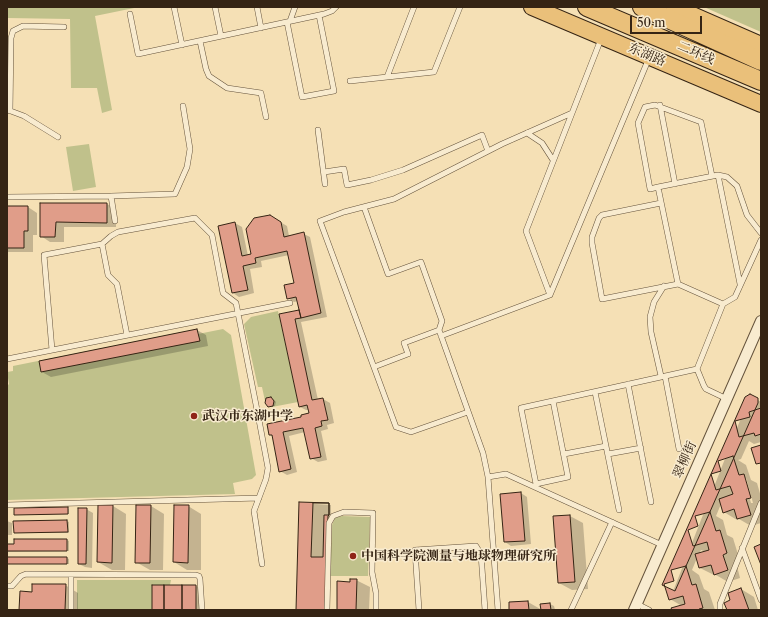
<!DOCTYPE html>
<html>
<head>
<meta charset="utf-8">
<style>
	body { margin:0 }
	#map { position:relative; width:768px; height:617px; overflow:hidden; background:#f5e0b5; font-family:"Libre Caslon Text",serif }
	canvas { display:block }
	.frame { position:absolute; inset:0; border:8px solid #352414; pointer-events:none }
	.scale { position:absolute; left:630px; top:16px; width:72px; height:18px; box-sizing:border-box; border:2px solid #352414; border-top:0; padding-left:5px; font-size:12px; line-height:14px; white-space:nowrap; color:#352414; -webkit-text-stroke:3px #f8ebcf; paint-order:stroke }
</style>
</head>
<body>
<div id="map">
<canvas width="768" height="617"></canvas>
<div class="frame"></div>
<div class="scale">50 m</div>
</div>
<script>
const ctx = document.querySelector('canvas').getContext('2d');
ctx.lineJoin = 'round';
function paint(path, color) { ctx.fillStyle = color; ctx.fill(path, 'evenodd'); }
const poly = rows => new Path2D(rows.map(r => 'M' + r).join(''));
function strokePath(path, color, width, dash) { ctx.strokeStyle = color; ctx.lineWidth = width; ctx.lineCap = dash ? 'butt' : 'round'; ctx.setLineDash(dash || []); ctx.stroke(path); }
function drawText(font, color, halo, rows, align = 'center') {
  ctx.font = font + ' "Libre Caslon Text","Noto Serif SC",serif'; ctx.lineWidth = 3; ctx.setLineDash([]); ctx.textBaseline = 'middle'; ctx.strokeStyle = halo; ctx.fillStyle = color; for (const [text, x, y, turn = 0] of rows) {
    ctx.save(); ctx.translate(x, y); ctx.rotate((+turn || 0) * Math.PI / 180); ctx.textAlign = isNaN(turn) ? turn : align; if (halo) ctx.strokeText(text, 0, 0); ctx.fillText(text, 0, 0); ctx.restore();
  }
}
paint(poly([
	[7,7,139,7,95,16,112,110,102,113,97,88,71,88,70,19,7,18],
	[704,7,761,7,761,32],
	[89,144,96,187,73,191,66,147],
	[278,311,298,402,272,407,265,401,262,387,258,387,244,324,251,317],
	[197,329,198,334,223,329,231,335,256,475,252,479,233,483,235,494,7,500,7,386,9,384,7,372,13,371,13,366],
	[342,516,370,517,368,576,330,576,332,525,335,518],
	[77,580,171,580,170,585,153,585,152,610,77,610]
]), '#c0c18b');
paint(poly([
	[41,204,107,204,116,209,116,227,64,227,64,242,50,242,41,236],
	[7,207,28,207,37,213,37,235,33,235,33,252,7,252],
	[270,216,287,226,289,236,304,234,310,237,327,317,301,322,318,400,323,399,330,403,334,423,327,425,328,429,321,431,327,460,318,462,311,458,305,432,289,436,297,472,287,475,280,471,273,436,270,435,310,414,309,410,306,410,300,407,280,315,300,311,298,301,294,302,288,298,295,284,289,255,261,261,262,267,250,269,254,293,239,297,233,293,235,223,242,227,248,256,252,255],
	[197,330,206,335,208,346,51,377,42,372,40,361],
	[750,395,761,402,761,442,754,444,749,441,741,459,738,460,746,465,751,480,757,483,761,497,761,506,759,507,761,513,761,523,751,526,739,519,737,520,724,512,721,504,716,516,723,520,727,535,733,538,740,561,736,562,740,578,728,582,716,575,714,575,700,568,697,558,692,570,699,575,704,589,709,592,715,610,673,610,682,606,670,599],
	[744,478,746,478,753,503,751,503],
	[701,550,706,552,699,554],
	[273,399,276,402,275,406,271,407,269,406],
	[521,493,527,497,531,544,511,546,505,542],
	[300,503,331,505,331,516,329,516,326,610,297,610],
	[113,506,126,514,125,570,112,570,98,562],
	[151,506,164,514,163,570,150,570,136,562],
	[188,506,201,514,201,570,187,570,174,562],
	[67,508,69,509,69,514,15,514],
	[86,509,93,513,92,568,85,567,79,564],
	[570,516,583,523,588,589,572,590,559,583],
	[7,521,12,523,12,535,7,535],
	[67,521,69,522,69,533,15,533],
	[15,540,67,540,69,541,69,551,7,552,7,545,14,545],
	[7,558,67,558,69,559,69,564,7,564],
	[356,580,370,587,369,610,338,610,351,583],
	[65,585,78,593,78,610,20,610,33,593],
	[153,586,196,586,203,590,202,610,153,610],
	[741,589,754,597,758,610,728,610,732,601],
	[528,602,542,610,550,604,554,606,555,610,510,610]
]), '#0003');
const building = poly([
	[40,203,107,203,107,223,56,222,55,237,40,237,40,203],
	[7,206,28,206,28,231,24,231,24,248,7,248,7,206],
	[270,215,281,222,284,237,304,232,321,313,301,318,296,297,287,299,284,285,294,283,287,251,255,258,256,263,243,266,248,290,232,293,218,226,235,222,242,256,251,254,246,229,254,218,270,215],
	[299,310,301,318,295,319,312,400,323,398,328,420,321,421,322,426,315,428,321,457,310,459,303,428,283,432,291,469,279,472,272,435,269,435,267,424,301,417,301,415,309,413,307,405,299,407,279,314,299,310],
	[197,329,200,341,41,372,39,361,197,329],
	[750,394,758,398,758,403,675,591,662,585,745,397,750,394],
	[271,397,274,401,273,406,268,407,265,403,266,398,271,397],
	[761,408,761,434,755,436,754,433,739,437,735,421,750,417,749,412,761,408],
	[761,445,761,463,756,464,751,448,761,445],
	[733,456,739,475,744,474,751,498,746,499,751,515,737,519,734,509,723,513,719,499,733,494,730,486,716,490,711,474,721,471,718,461,733,456],
	[521,492,525,541,504,542,500,494,521,492],
	[299,502,329,503,329,515,328,516,325,610,296,610,299,502],
	[313,503,329,503,329,515,324,515,323,557,311,557,313,503],
	[98,505,113,505,112,563,97,562,98,505],
	[136,505,151,505,150,563,135,563,136,505],
	[174,505,189,505,188,563,173,562,174,505],
	[68,507,68,514,14,515,14,508,68,507],
	[78,508,87,508,86,564,78,564,78,508],
	[710,512,716,531,720,530,727,553,723,555,728,570,714,575,711,565,699,568,695,554,709,550,707,542,693,546,688,530,698,526,695,516,710,512],
	[570,515,575,582,558,583,553,516,570,515],
	[67,520,68,532,14,533,13,521,67,520],
	[14,539,67,539,67,551,7,551,7,544,14,544,14,539],
	[761,544,761,565,754,547,761,544],
	[7,557,67,557,67,564,7,564,7,557],
	[686,566,692,585,696,584,703,608,699,609,699,610,672,610,671,608,685,604,683,596,669,600,664,584,674,581,671,570,686,566],
	[350,579,357,579,356,610,337,610,337,581,350,582,350,579],
	[32,584,66,584,65,610,19,610,20,591,32,592,32,584],
	[152,585,164,585,164,610,152,610,152,585],
	[164,585,182,585,182,610,164,610,164,585],
	[182,585,196,585,196,610,182,610,182,585],
	[741,588,749,610,727,610,724,603,730,600,728,593,741,588],
	[528,601,529,610,509,610,509,602,528,601],
	[550,603,551,610,541,610,540,604,550,603]
]);
paint(building, '#e09d89');
strokePath(building, '#352414', 1);
const lane = poly([
	[174,7,182,45],
	[215,7,221,36],
	[257,7,261,28],
	[130,14,138,54,324,14,332,11,336,7],
	[290,21,295,7],
	[287,22,302,97,334,91,319,15],
	[200,41,206,69,209,76,227,88,261,93,266,117],
	[387,77,414,7],
	[350,81,434,72,460,7],
	[660,105,675,184],
	[8,110,24,116,58,137],
	[10,111,11,38,13,31,23,26,64,27],
	[318,130,325,184],
	[527,133,542,143,553,160],
	[324,172,344,169,347,185,371,180,403,170,482,135,488,151],
	[718,175,740,284],
	[658,187,650,189,638,123,645,107,655,105,701,122,712,176],
	[111,196,175,194,187,167,190,149,183,106],
	[7,197,111,196,115,221],
	[661,203,602,215,599,218,592,237,592,243,602,299,678,284],
	[364,207,388,274,421,262,442,321,439,330],
	[550,295,526,231,601,39],
	[723,304,678,284,658,187,718,175,727,177,737,186,747,215,761,233],
	[127,335,117,284,108,275,102,244,111,236,118,232,195,218,212,235,223,293,236,303,259,420,268,468,266,479,254,511,262,564],
	[441,336,550,295,649,58],
	[52,350,44,255,102,244],
	[7,359,290,303],
	[374,367,408,354,404,343,439,330,483,453,488,477,498,610],
	[661,376,651,332,650,317,654,302,664,286],
	[665,376,679,449],
	[628,384,651,502],
	[595,392,619,510],
	[727,399,706,389,704,386,697,369,723,304,735,297,761,240],
	[553,401,568,477,536,484,521,408,697,369],
	[468,412,411,432,396,427,320,221,344,212,394,199,502,144,572,113],
	[564,454,606,446],
	[608,454,641,448],
	[488,477,506,474,662,545],
	[7,505,259,498],
	[742,548,761,600],
	[71,575,71,610],
	[7,586,12,586,21,576,26,574,196,575,199,576,200,579,202,610],
	[637,604,649,610],
	[327,610,329,523,333,516,344,512,373,513,372,572,376,593,376,610],
	[419,610,415,550,476,546,481,554,485,610],
	[571,610,612,522],
	[720,610,720,604,761,503]
]);
const street = poly([
	[634,610,761,321]
]);
const primary = poly([
	[532,7,761,104],
	[674,7,761,45]
]);
const highway = poly([
	[587,7,761,81],
	[642,7,761,61]
]);
strokePath(lane, '#65533c', 6);
strokePath(street, '#65533c', 12);
strokePath(primary, '#352414', 18);
strokePath(highway, '#352414', 20);
strokePath(lane, '#f8ebcf', 5);
strokePath(street, '#f8ebcf', 10);
strokePath(primary, '#eac07a', 16);
strokePath(highway, '#eac07a', 18);
for (const [x, y, r, color] of [
	[194,416,4,"#8f2418"],
	[353,556,4,"#8f2418"]
]) { const dot = new Path2D(); dot.arc(x, y, r, 0, 2 * Math.PI); ctx.fillStyle = color; ctx.fill(dot); strokePath(dot, '#f8ebcf', 1.5); }
drawText('13px', '#352414', '#f8ebcf', [
	["二环线",696,53,23],
	["东湖路",647,55,23],
	["翠柳街",685,460,-66]
]);
drawText('bold 13px', '#352414', '#f8ebcf', [
	["武汉市东湖中学",202,416],
	["中国科学院测量与地球物理研究所",361,556]
], 'left');
</script>
</body>
</html>
